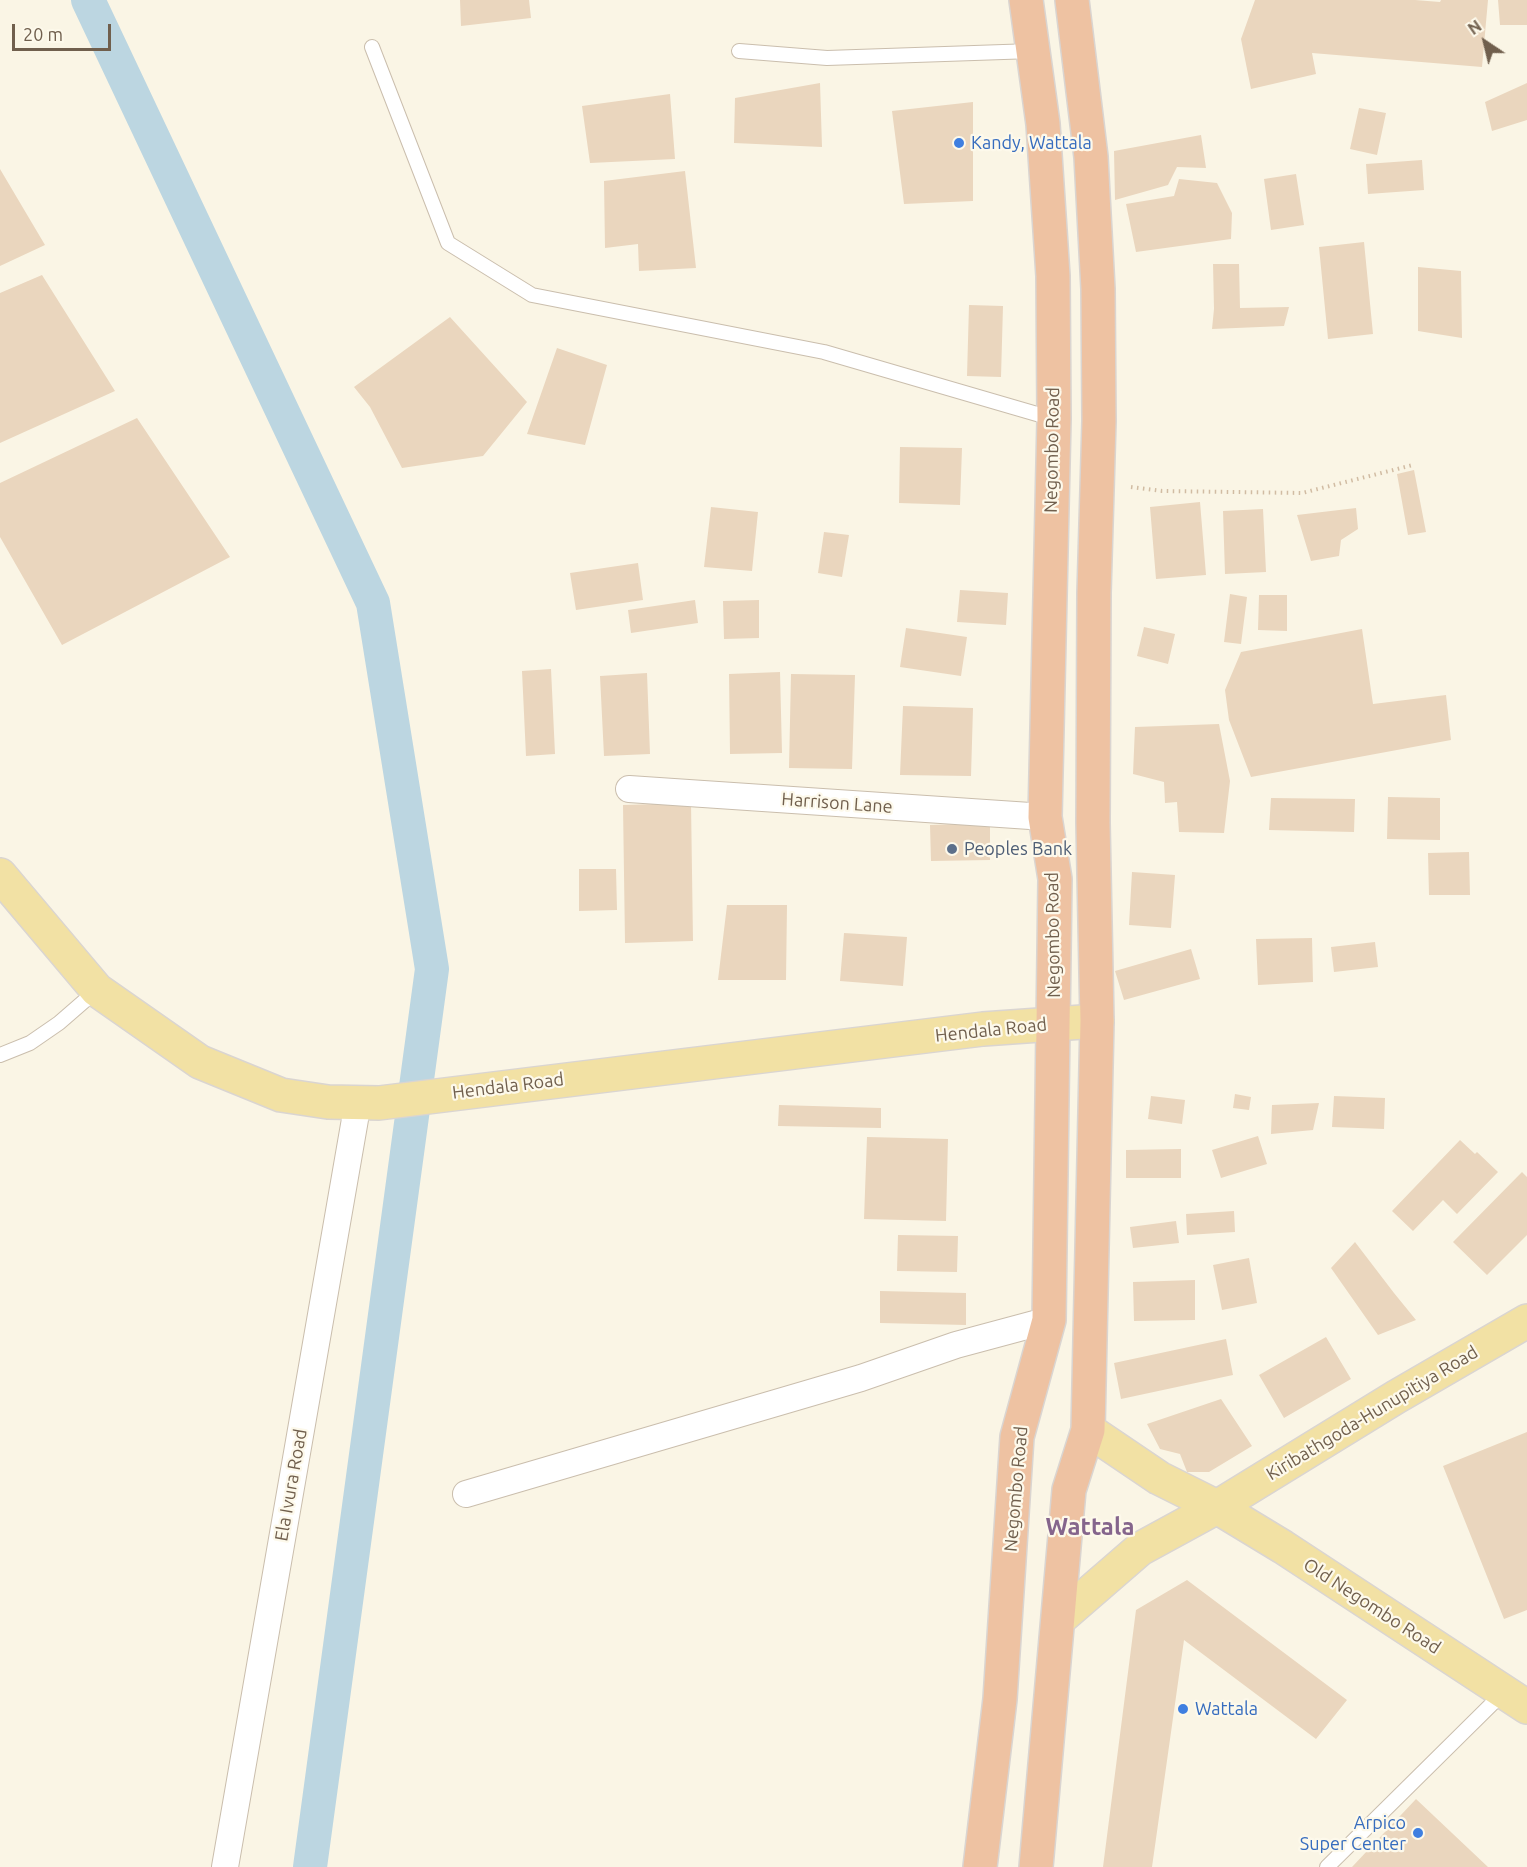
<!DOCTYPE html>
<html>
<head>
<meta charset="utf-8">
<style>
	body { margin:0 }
	#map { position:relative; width:1527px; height:1867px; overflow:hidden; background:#faf5e5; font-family:Ubuntu,sans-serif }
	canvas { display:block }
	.north { position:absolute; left:1455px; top:12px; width:60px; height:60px; -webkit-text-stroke:4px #fdf9eb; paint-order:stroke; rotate:325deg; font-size:16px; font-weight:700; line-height:24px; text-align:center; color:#705f4d }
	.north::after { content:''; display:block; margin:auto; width:21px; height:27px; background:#705f4d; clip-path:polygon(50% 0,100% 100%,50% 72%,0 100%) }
	.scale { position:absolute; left:12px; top:24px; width:99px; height:27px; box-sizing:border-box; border:3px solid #705f4d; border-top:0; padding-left:8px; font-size:18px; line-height:21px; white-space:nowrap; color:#705f4d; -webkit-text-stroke:4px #fdf9eb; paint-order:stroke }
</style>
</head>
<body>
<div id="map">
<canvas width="1527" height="1867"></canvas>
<div class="north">N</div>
<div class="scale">20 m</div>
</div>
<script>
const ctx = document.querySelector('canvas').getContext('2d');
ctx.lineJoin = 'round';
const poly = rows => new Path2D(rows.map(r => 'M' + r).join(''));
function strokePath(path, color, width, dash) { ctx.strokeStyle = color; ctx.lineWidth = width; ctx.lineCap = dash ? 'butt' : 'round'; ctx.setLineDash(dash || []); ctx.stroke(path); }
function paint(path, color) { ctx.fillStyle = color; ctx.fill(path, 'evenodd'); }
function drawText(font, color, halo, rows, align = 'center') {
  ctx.font = font + ' Ubuntu,sans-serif'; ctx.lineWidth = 4.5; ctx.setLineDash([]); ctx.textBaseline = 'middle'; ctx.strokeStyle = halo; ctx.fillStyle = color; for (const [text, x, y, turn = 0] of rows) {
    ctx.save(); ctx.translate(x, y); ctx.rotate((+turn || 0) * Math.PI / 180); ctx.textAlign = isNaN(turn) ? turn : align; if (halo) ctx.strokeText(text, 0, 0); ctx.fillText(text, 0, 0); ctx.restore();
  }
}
strokePath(poly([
	[88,0,373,603,432,969,310,1867]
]), '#bcd6e1', 34);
paint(poly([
	[460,0,529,0,531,18,461,26],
	[1255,0,1415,0,1440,2,1441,0,1488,0,1482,67,1312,53,1316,74,1251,89,1241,39],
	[1498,0,1527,0,1527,25,1500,25],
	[820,83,822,147,734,143,735,98],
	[1527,83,1527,120,1492,131,1485,102],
	[670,94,675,159,590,163,582,106],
	[973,102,973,201,904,204,892,111],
	[1359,108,1386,113,1377,155,1350,149],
	[1201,135,1206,168,1177,167,1168,185,1115,200,1114,151],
	[1422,160,1424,190,1368,194,1366,164],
	[0,169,45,245,0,266],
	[685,171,696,268,639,271,638,244,605,248,604,181],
	[1296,174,1304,225,1271,230,1264,179],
	[1179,179,1217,183,1232,213,1231,239,1136,252,1126,204,1174,196],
	[1364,242,1373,334,1328,339,1319,247],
	[1213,264,1239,264,1240,308,1289,307,1284,326,1212,329,1214,309],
	[1418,267,1461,271,1462,338,1418,331],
	[42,275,115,391,0,443,0,293],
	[969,305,1003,306,1001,377,967,376],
	[450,317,527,402,483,456,402,468,370,407,354,387],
	[557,348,607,365,585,445,527,434],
	[137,418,230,557,62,645,0,537,0,483],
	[900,447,962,448,960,505,899,503],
	[1414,470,1426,532,1408,535,1397,474],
	[1200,502,1206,575,1156,579,1150,507],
	[711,507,758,512,752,571,704,567],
	[1356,508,1358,529,1341,540,1339,556,1311,561,1297,515],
	[1263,509,1266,572,1225,574,1223,511],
	[824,532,849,535,842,577,818,573],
	[638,563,643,600,576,610,570,573],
	[960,590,1008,593,1006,625,957,622],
	[1230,594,1247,597,1241,644,1224,642],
	[1259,595,1287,595,1287,631,1258,630],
	[695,600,698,623,631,633,628,610],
	[759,600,759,638,724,639,723,601],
	[1144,627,1175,634,1168,664,1137,656],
	[906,628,967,637,961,676,900,667],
	[1362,629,1373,704,1446,695,1451,740,1251,777,1229,720,1225,690,1241,652],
	[551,669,555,754,526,756,522,671],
	[780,672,782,753,730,754,729,674],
	[647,673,650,754,604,756,600,676],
	[791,674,855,675,852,769,789,768],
	[903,706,973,708,971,776,900,775],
	[1219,724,1230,781,1224,833,1179,832,1177,802,1165,803,1164,782,1133,774,1135,727],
	[1388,797,1440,798,1440,840,1387,839],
	[1271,798,1355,799,1354,832,1269,830],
	[691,803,693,941,625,943,623,805],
	[990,823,990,860,931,861,930,825],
	[1469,852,1470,895,1429,895,1428,853],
	[579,869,616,869,617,910,579,911],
	[1132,872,1175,875,1171,928,1129,925],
	[727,905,787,905,786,980,718,980],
	[844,933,907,937,903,986,840,981],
	[1312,938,1313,982,1258,985,1256,939],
	[1375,942,1378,967,1334,972,1331,947],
	[1191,949,1200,979,1124,1000,1115,971],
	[1235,1094,1251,1097,1249,1110,1233,1108],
	[1151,1096,1185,1100,1182,1124,1148,1119],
	[1334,1096,1385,1098,1384,1129,1332,1127],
	[1319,1103,1313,1130,1271,1134,1272,1105],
	[779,1105,881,1108,881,1128,778,1126],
	[1258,1136,1267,1164,1221,1178,1212,1150],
	[867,1137,948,1139,946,1221,864,1219],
	[1460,1140,1475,1154,1477,1152,1498,1172,1457,1214,1443,1200,1413,1231,1392,1211],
	[1181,1149,1181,1178,1126,1178,1126,1150],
	[1522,1172,1527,1177,1527,1235,1487,1275,1453,1242],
	[1234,1211,1235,1232,1187,1235,1186,1214],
	[1176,1221,1179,1243,1133,1248,1130,1227],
	[898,1235,958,1236,957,1272,897,1271],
	[1355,1242,1394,1293,1416,1320,1378,1335,1331,1268],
	[1249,1258,1257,1303,1222,1310,1213,1265],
	[1195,1280,1195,1320,1134,1321,1133,1282],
	[880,1291,966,1293,966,1325,880,1323],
	[1326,1337,1351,1379,1284,1418,1259,1375],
	[1226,1339,1233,1375,1121,1399,1114,1363],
	[1221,1399,1252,1446,1209,1472,1187,1472,1180,1454,1160,1449,1147,1424],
	[1527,1432,1527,1610,1504,1619,1443,1466],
	[1187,1580,1347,1700,1316,1739,1184,1640,1152,1867,1103,1867,1136,1610],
	[1416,1799,1488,1867,1352,1867]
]), '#ead6be');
const lane = poly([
	[372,47,448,243,532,295,824,352,1054,419],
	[739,51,827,58,1033,51],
	[0,1055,30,1043,59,1023,97,990],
	[1327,1867,1504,1692]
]);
const street = poly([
	[629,789,1045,817],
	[466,1494,861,1378,956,1345,1049,1320],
	[225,1867,358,1102]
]);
const primary = poly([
	[0,875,97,990,200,1062,281,1095,328,1102,379,1103,983,1029,1097,1021],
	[1088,1430,1159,1478,1217,1507,1283,1547,1527,1707],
	[1058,1620,1140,1549,1217,1507,1396,1397,1527,1321]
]);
const highway = poly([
	[980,1867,1000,1699,1017,1437,1049,1320,1055,879,1045,817,1054,419,1053,276,1043,124,1026,0],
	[1036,1867,1069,1490,1088,1430,1097,1021,1093,823,1094,593,1099,421,1098,289,1091,157,1072,0]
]);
strokePath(lane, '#cabead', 16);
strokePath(street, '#cabead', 28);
strokePath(primary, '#dad5d1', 36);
strokePath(highway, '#dad5d1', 36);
strokePath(poly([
	[1131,487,1162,491,1302,493,1413,465]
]), '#d1bca3', 4, [1.5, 4.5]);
strokePath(lane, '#fff', 14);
strokePath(street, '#fff', 26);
strokePath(primary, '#f2e1a4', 33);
strokePath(highway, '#eec2a2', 33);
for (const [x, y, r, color] of [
	[959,143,6,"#3f7fe0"],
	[952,849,6,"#5c6f8a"],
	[1183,1709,6,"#3f7fe0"],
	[1418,1833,6,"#3f7fe0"]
]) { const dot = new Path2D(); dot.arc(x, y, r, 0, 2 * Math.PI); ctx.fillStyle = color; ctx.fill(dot); strokePath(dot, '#fdf9eb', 2); }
drawText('18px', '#366cbe', '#fdf9eb', [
	["Kandy, Wattala",971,143],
	["Wattala",1195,1709],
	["Arpico",1406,1823,"right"],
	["Super Center",1406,1844,"right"]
], 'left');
drawText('18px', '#705f4d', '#fdf9eb', [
	["Negombo Road",1052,450,-89],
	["Harrison Lane",837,803,4],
	["Negombo Road",1053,935,-91],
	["Hendala Road",991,1030,-6],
	["Hendala Road",508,1086,-7],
	["Kiribathgoda-Hunupitiya Road",1372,1413,-31],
	["Ela Ivura Road",291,1485,-80],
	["Negombo Road",1016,1489,-85],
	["Old Negombo Road",1372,1606,33]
]);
drawText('18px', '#4e5e75', '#fdf9eb', [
	["Peoples Bank",964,849]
], 'left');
drawText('bold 24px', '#85658c', '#fdf9eb', [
	["Wattala",1090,1527]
]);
</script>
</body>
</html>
